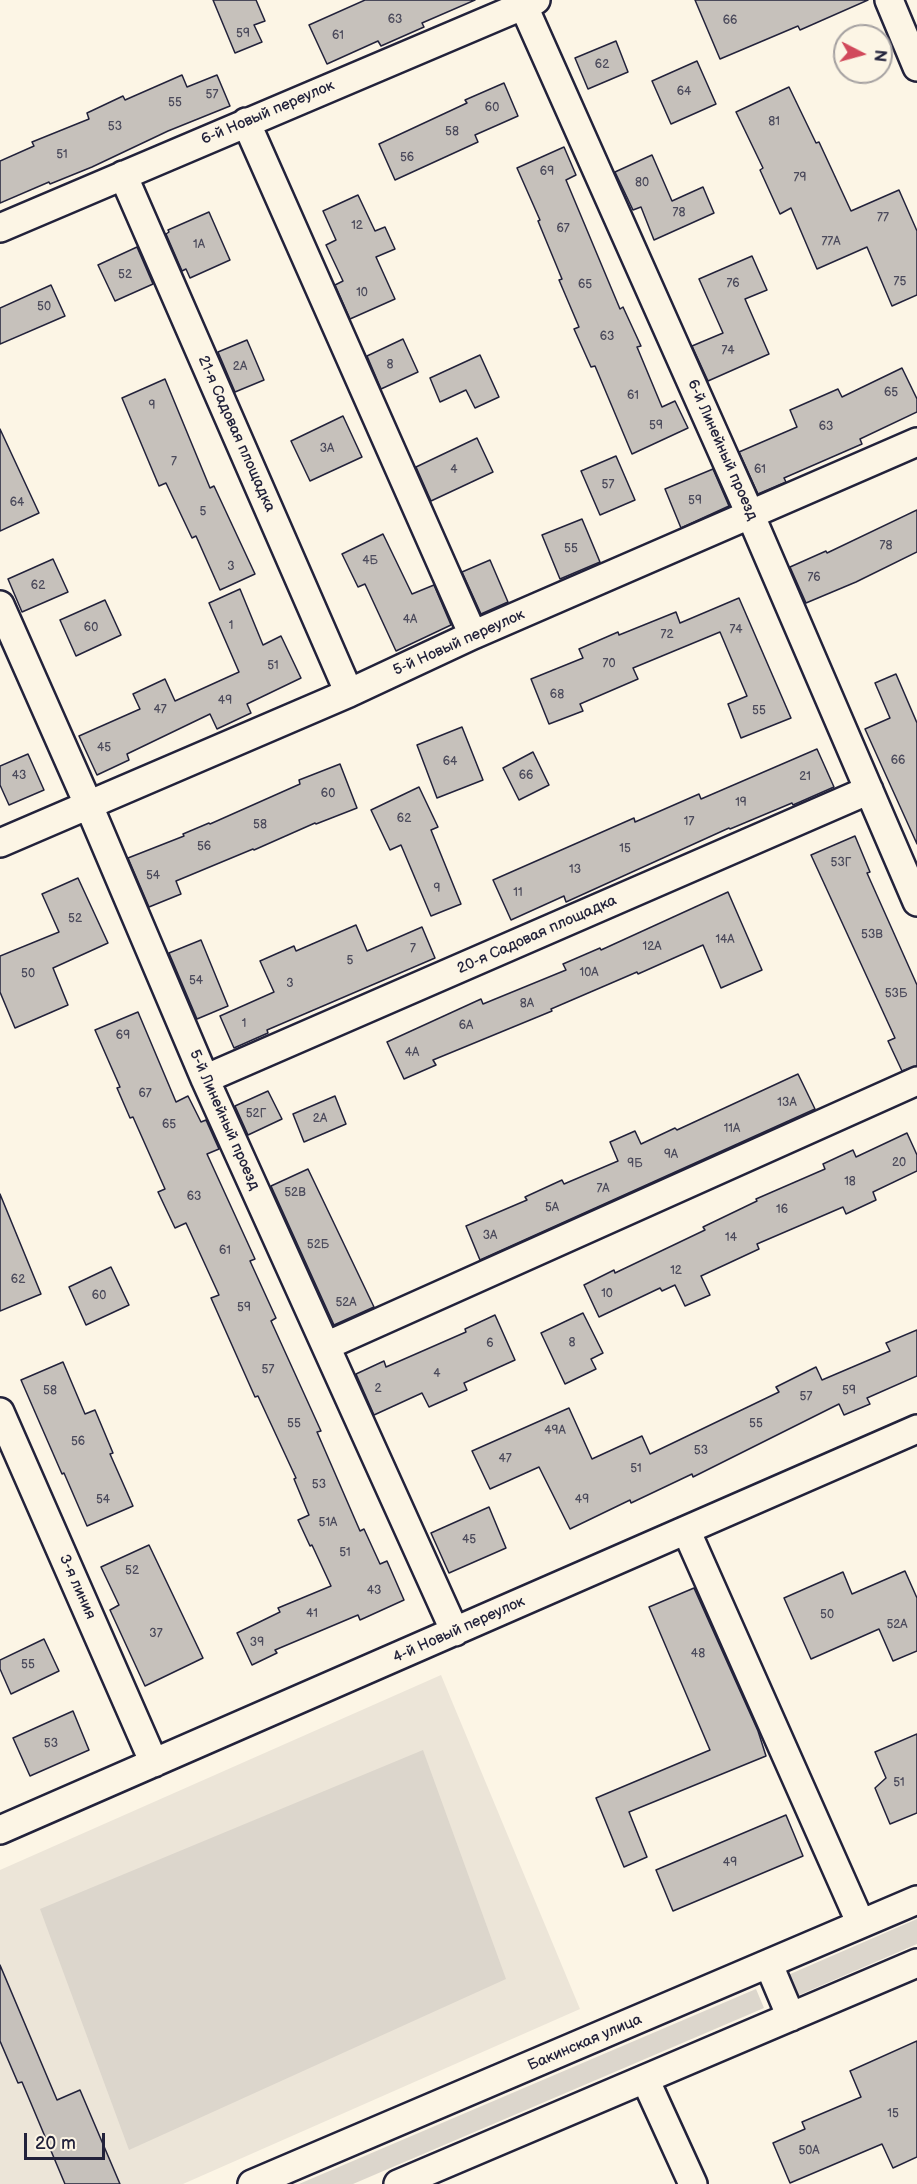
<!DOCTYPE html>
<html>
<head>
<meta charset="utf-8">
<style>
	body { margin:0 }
	#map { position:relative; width:917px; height:2184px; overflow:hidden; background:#fcf5e5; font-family:"Balsamiq Sans",sans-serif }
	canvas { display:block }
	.north { position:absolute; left:833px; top:24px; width:60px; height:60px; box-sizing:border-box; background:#fcf5e5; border:2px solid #a5a1a1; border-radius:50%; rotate:96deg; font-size:16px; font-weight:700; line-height:24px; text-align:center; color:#22223b }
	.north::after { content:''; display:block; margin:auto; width:21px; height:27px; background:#d1495b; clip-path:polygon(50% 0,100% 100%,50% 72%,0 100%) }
	.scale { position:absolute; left:24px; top:2133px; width:81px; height:27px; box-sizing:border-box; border:3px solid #22223b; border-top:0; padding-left:8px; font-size:18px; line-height:21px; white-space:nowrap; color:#22223b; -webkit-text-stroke:4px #fcf5e5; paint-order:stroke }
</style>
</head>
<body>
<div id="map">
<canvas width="917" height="2184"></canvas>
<div class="north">N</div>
<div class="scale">20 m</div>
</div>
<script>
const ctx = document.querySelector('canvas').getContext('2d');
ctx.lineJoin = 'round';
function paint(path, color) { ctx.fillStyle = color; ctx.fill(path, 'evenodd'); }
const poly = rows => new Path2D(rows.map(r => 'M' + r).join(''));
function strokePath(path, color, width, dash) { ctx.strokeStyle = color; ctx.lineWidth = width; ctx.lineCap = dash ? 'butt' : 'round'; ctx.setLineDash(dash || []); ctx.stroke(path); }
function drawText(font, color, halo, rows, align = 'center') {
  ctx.font = font + ' "Balsamiq Sans",sans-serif'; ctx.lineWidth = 4.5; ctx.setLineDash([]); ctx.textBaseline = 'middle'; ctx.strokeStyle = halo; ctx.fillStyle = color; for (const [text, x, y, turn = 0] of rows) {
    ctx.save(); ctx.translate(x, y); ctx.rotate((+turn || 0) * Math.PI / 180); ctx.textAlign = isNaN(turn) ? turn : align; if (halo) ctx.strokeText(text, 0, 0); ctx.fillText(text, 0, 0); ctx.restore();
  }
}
paint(poly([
	[441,1675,580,2009,183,2184,0,2184,0,1870]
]), '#ece5d8');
paint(poly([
	[423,1750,506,1979,129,2150,40,1909],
	[917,1919,917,1944,797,1996,788,1975],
	[756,1989,764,2008,353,2184,299,2184]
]), '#dcd6cc');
const building = poly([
	[213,0,256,0,265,21,254,25,262,42,235,53,213,0],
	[365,0,475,0,422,23,424,27,381,46,378,41,327,64,309,25,365,0],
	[695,0,868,0,800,30,798,26,720,59,695,0],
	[616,41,628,72,588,89,575,58,616,41],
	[697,61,716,104,671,124,652,81,697,61],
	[182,75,187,87,217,75,230,106,168,131,92,167,50,184,49,182,0,203,0,161,34,146,32,142,89,119,87,113,123,96,125,100,182,75],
	[504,83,518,116,475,135,478,142,395,180,379,144,467,103,465,100,504,83],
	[789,87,816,143,819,142,851,211,899,190,917,231,917,295,892,306,867,247,817,269,791,208,780,214,760,170,763,168,736,112,789,87],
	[564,147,576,175,566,180,620,309,623,307,641,346,637,347,662,407,675,401,688,428,632,454,595,366,591,367,574,329,579,327,559,280,562,279,538,221,540,220,517,168,564,147],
	[652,155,672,201,703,187,714,213,654,240,641,207,633,210,615,172,652,155],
	[358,195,375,231,385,227,395,249,376,257,395,299,350,319,335,285,343,281,326,245,336,240,323,211,358,195],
	[209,212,230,260,190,278,186,269,182,271,166,234,169,232,168,230,209,212],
	[137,247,153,284,115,301,98,265,137,247],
	[752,256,767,290,745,299,769,354,708,381,692,346,723,333,699,279,752,256],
	[51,285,65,316,0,344,0,308,51,285],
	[403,339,418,372,381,389,367,356,403,339],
	[247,340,264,380,235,392,218,352,247,340],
	[480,355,499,397,475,408,466,390,440,402,430,378,480,355],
	[902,368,917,399,917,412,860,439,862,444,784,478,786,482,758,494,739,452,797,427,790,410,838,389,842,397,902,368],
	[165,379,210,488,214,486,255,574,220,590,196,536,192,538,166,483,159,486,122,398,165,379],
	[343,416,362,457,310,481,291,441,343,416],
	[0,429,39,513,0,531,0,429],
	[477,438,493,472,431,501,416,467,477,438],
	[616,456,635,500,600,515,581,471,616,456],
	[713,469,729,506,681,528,665,489,713,469],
	[917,510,917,552,856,582,806,603,790,567,826,551,827,553,917,510],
	[582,519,600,562,560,579,542,535,582,519],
	[383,534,412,594,434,585,451,625,396,651,365,584,358,587,342,554,383,534],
	[53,559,68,592,22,612,8,579,53,559],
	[490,560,508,602,481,614,462,572,490,560],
	[240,589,263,645,281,636,301,678,247,704,251,713,217,729,210,714,127,754,129,760,97,775,79,736,140,709,133,694,165,679,175,701,239,672,209,603,240,589],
	[739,598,791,718,741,738,728,704,747,696,720,632,633,668,638,679,580,704,583,711,549,724,531,679,583,658,579,649,618,632,619,635,676,612,680,623,739,598],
	[105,600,121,635,76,656,60,620,105,600],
	[896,674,917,723,917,844,865,729,890,718,875,683,896,674],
	[462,727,483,780,437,798,417,745,462,727],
	[817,749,834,787,793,805,792,803,730,829,729,828,566,902,564,896,511,920,493,880,634,818,635,822,699,794,701,799,817,749],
	[533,752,549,785,519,800,503,768,533,752],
	[28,754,44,790,9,805,0,785,0,766,28,754],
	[340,764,357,808,316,824,315,823,254,850,253,849,176,881,181,894,149,907,128,858,184,836,183,834,209,823,210,824,300,784,299,780,340,764],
	[419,787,438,827,431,830,461,904,431,916,401,845,390,850,371,810,419,787],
	[855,836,870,872,867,873,917,985,917,1066,902,1071,888,1041,895,1038,811,855,855,836],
	[78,878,108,943,53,968,68,1005,15,1028,0,992,0,956,59,932,42,894,78,878],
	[728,892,762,970,721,988,703,945,638,974,637,972,551,1009,552,1011,433,1060,436,1065,404,1079,387,1042,481,999,483,1004,566,970,563,964,600,948,601,950,728,892],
	[356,925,367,951,422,927,435,958,267,1030,268,1033,234,1048,220,1016,274,992,260,961,294,946,296,951,356,925],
	[201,940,228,1006,197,1019,169,953,201,940],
	[138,1012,176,1102,188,1096,201,1122,206,1120,219,1149,207,1154,255,1259,250,1261,276,1318,271,1321,321,1431,317,1432,360,1531,364,1529,380,1564,387,1561,404,1600,360,1620,358,1615,275,1650,277,1653,252,1665,237,1633,280,1612,278,1608,331,1586,312,1545,310,1546,298,1520,309,1515,294,1479,296,1478,258,1396,255,1397,211,1298,219,1295,186,1223,175,1228,158,1192,165,1189,133,1117,130,1118,117,1088,120,1087,95,1030,138,1012],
	[798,1074,815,1109,480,1260,466,1226,527,1200,525,1197,562,1180,564,1184,618,1161,610,1142,635,1131,641,1144,675,1128,677,1130,798,1074],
	[268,1091,282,1119,248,1135,235,1106,268,1091],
	[335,1096,346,1124,304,1142,293,1114,335,1096],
	[907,1133,917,1155,917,1171,873,1192,876,1200,846,1214,843,1207,757,1244,759,1249,701,1276,710,1295,685,1306,675,1285,662,1291,660,1288,599,1317,584,1285,614,1270,615,1273,705,1230,703,1227,757,1201,756,1199,825,1169,823,1164,853,1150,856,1157,907,1133],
	[308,1169,374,1307,334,1325,271,1186,308,1169],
	[0,1194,41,1294,0,1311,0,1194],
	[111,1267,129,1305,86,1325,69,1287,111,1267],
	[583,1313,603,1353,591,1359,596,1369,565,1384,541,1333,583,1313],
	[495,1315,515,1360,464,1383,467,1390,429,1407,422,1393,374,1415,356,1374,384,1361,386,1367,466,1332,465,1329,495,1315],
	[917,1330,917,1376,867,1398,870,1404,844,1415,839,1404,693,1477,692,1474,631,1503,630,1500,570,1529,539,1467,490,1489,472,1451,569,1408,592,1459,642,1436,650,1454,779,1392,776,1387,816,1367,822,1380,890,1351,886,1343,917,1330],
	[63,1362,85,1414,95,1410,113,1453,110,1454,133,1506,87,1526,64,1473,62,1474,21,1380,63,1362],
	[489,1507,506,1548,449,1573,431,1533,489,1507],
	[149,1545,203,1658,145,1686,110,1610,119,1605,101,1567,149,1545],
	[905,1571,917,1598,917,1651,893,1661,879,1629,811,1659,784,1598,843,1572,852,1594,905,1571],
	[694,1588,758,1731,766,1756,629,1812,647,1857,624,1867,596,1798,710,1750,649,1607,694,1588],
	[44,1639,59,1671,11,1694,0,1669,0,1660,44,1639],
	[73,1711,89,1750,30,1776,13,1738,73,1711],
	[917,1734,917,1813,890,1824,875,1788,886,1778,875,1752,917,1734],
	[786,1815,803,1856,673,1911,656,1870,786,1815],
	[0,1965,57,2100,80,2090,120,2184,65,2184,22,2082,18,2083,0,2041,0,1965],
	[917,2041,917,2157,893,2168,882,2144,790,2183,773,2143,805,2129,802,2122,861,2097,850,2071,917,2041]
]);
paint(building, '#c6c1bb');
strokePath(building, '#22223b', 1.5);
const minor = poly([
	[521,0,750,514,917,902],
	[889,0,917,67],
	[246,122,473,635],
	[123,175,349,693],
	[0,228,536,0],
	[0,605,89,806,205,1079,455,1632],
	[0,843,349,693,473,635,917,442],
	[205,1079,869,790],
	[326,1346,917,1081],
	[0,1412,154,1763],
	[686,1530,861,1924],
	[0,1830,917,1429],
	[769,1965,791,2017],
	[645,2079,693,2184],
	[252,2184,917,1900],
	[398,2184,917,1963]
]);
strokePath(minor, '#22223b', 32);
strokePath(minor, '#fcf5e5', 27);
drawText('12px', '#4b4a5b', null, [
	["63",395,20],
	["66",730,21],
	["59",243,34],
	["61",338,36],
	["62",602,65],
	["64",684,92],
	["57",212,95],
	["55",175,103],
	["60",492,108],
	["81",774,122],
	["53",115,127],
	["58",452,132],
	["51",62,155],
	["56",407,158],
	["69",547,172],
	["79",800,178],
	["80",642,183],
	["78",679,213],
	["77",883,218],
	["12",357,226],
	["67",563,229],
	["77А",831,242],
	["1А",199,245],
	["52",125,275],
	["75",900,282],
	["76",733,284],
	["65",585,285],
	["10",362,293],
	["50",44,307],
	["63",607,337],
	["74",728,351],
	["8",390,365],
	["2А",240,367],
	["65",891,393],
	["61",633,396],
	["9",152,406],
	["59",656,426],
	["63",826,427],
	["3А",327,449],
	["7",174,462],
	["4",454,470],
	["61",760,470],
	["57",608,485],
	["59",695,501],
	["64",17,503],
	["5",203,512],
	["78",886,546],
	["55",571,549],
	["4Б",370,561],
	["3",231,567],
	["76",814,578],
	["62",38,586],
	["4А",410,620],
	["1",231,626],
	["60",91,628],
	["74",736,630],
	["72",667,635],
	["70",609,664],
	["51",273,666],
	["68",557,695],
	["49",225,701],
	["47",160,710],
	["55",759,711],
	["45",104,748],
	["66",898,761],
	["64",450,762],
	["43",19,776],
	["66",526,776],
	["21",805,777],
	["60",328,794],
	["19",741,803],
	["62",404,819],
	["17",689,822],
	["58",260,825],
	["56",204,847],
	["15",625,849],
	["53Г",841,863],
	["13",575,870],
	["54",153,876],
	["9",437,889],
	["11",518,893],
	["52",75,919],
	["53В",872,935],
	["14А",725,940],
	["12А",652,947],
	["7",413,949],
	["5",350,961],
	["10А",589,973],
	["50",28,974],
	["54",196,981],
	["3",290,984],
	["53Б",896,994],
	["8А",527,1004],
	["1",244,1024],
	["6А",466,1026],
	["69",123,1036],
	["4А",412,1053],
	["67",145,1094],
	["13А",787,1103],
	["52Г",256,1114],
	["2А",320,1119],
	["65",169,1125],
	["11А",732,1129],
	["9А",671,1155],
	["20",899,1163],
	["9Б",635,1164],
	["18",850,1182],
	["7А",603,1189],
	["52В",295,1193],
	["63",194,1197],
	["5А",552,1208],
	["16",782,1210],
	["3А",490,1236],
	["14",731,1238],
	["52Б",318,1245],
	["61",225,1251],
	["12",676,1271],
	["62",18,1280],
	["10",607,1294],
	["60",99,1296],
	["52А",346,1303],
	["59",244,1308],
	["8",572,1343],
	["6",490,1344],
	["57",268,1370],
	["4",437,1374],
	["2",378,1389],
	["58",50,1391],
	["59",849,1391],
	["57",806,1397],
	["55",294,1424],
	["55",756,1424],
	["49А",555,1431],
	["56",78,1442],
	["53",701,1451],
	["47",505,1459],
	["51",636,1469],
	["53",319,1485],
	["54",103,1500],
	["49",582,1500],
	["51А",328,1523],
	["45",469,1540],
	["51",345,1553],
	["52",132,1571],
	["43",374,1591],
	["41",312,1614],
	["50",827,1615],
	["52А",897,1625],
	["37",156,1634],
	["39",257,1643],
	["48",698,1654],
	["55",28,1665],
	["53",51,1744],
	["51",899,1783],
	["49",730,1863],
	["15",893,2114],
	["50А",809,2151]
]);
drawText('15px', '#22223b', '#fcf5e5', [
	["6-й Новый переулок",268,113,-23],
	["21-я Садовая площадка",236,434,66],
	["6-й Линейный проезд",722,450,66],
	["5-й Новый переулок",459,643,-24],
	["20-я Садовая площадка",537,935,-24],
	["5-й Линейный проезд",224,1120,66],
	["3-я линия",77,1587,66],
	["4-й Новый переулок",459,1630,-24],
	["Бакинская улица",585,2043,-23]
]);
</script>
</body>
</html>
